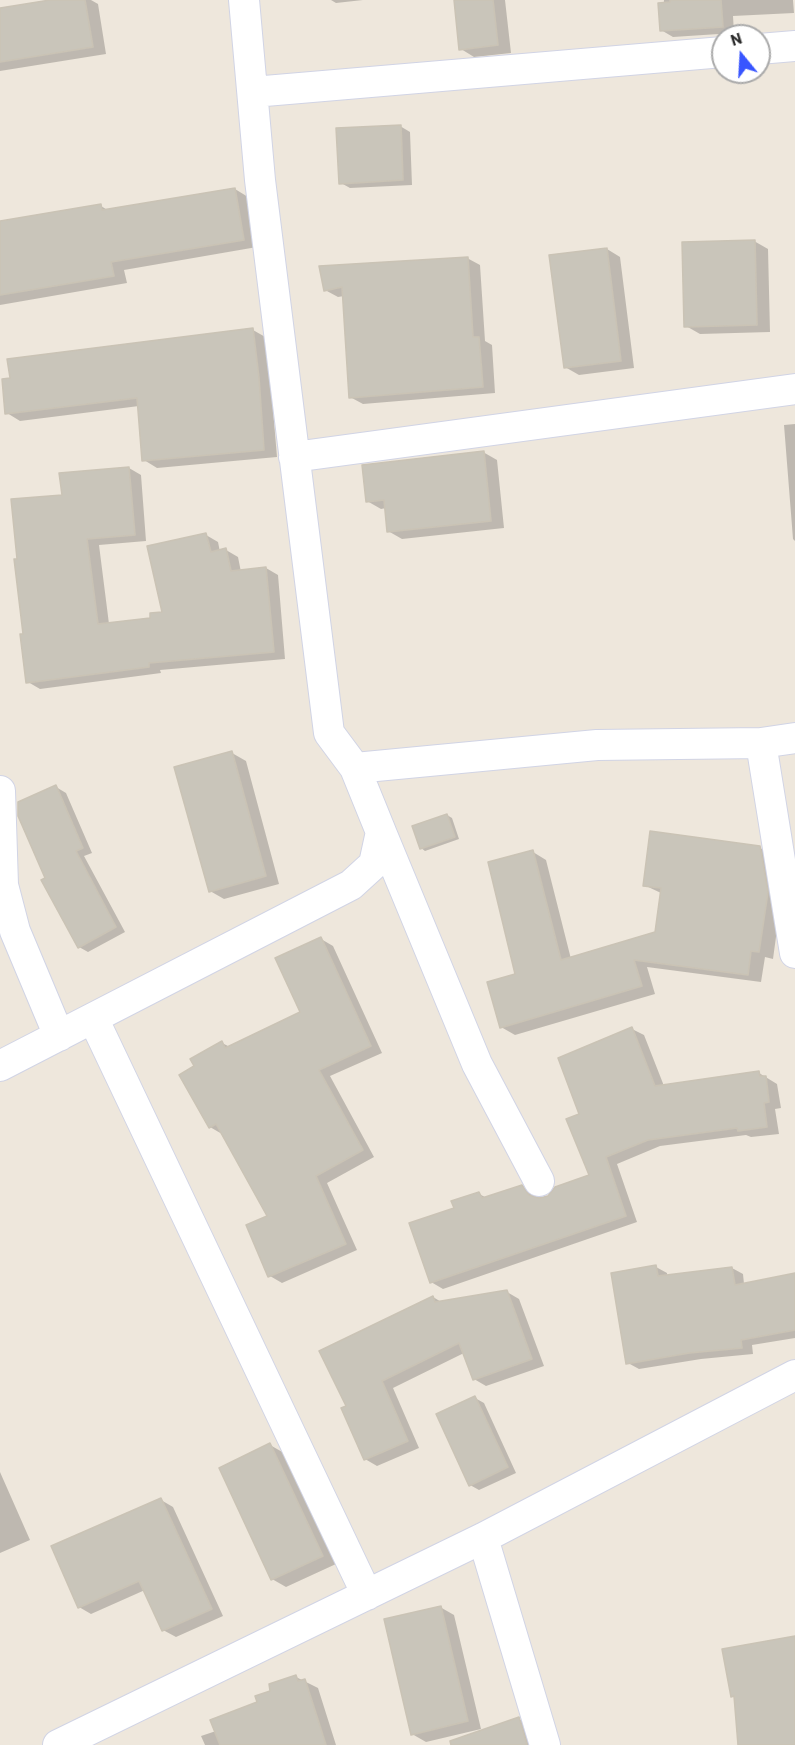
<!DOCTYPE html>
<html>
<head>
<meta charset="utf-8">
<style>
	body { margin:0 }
	#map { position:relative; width:795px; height:1745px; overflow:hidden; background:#eee7dc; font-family:Barlow,sans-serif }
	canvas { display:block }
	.north { position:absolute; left:711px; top:24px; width:60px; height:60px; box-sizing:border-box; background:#fff; border:2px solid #aaa; border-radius:50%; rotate:342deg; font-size:16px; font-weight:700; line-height:24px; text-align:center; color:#2b2b2b }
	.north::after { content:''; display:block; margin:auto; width:21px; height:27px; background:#3855ff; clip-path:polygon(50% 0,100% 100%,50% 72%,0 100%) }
</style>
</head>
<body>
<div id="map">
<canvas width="795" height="1745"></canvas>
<div class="north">N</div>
</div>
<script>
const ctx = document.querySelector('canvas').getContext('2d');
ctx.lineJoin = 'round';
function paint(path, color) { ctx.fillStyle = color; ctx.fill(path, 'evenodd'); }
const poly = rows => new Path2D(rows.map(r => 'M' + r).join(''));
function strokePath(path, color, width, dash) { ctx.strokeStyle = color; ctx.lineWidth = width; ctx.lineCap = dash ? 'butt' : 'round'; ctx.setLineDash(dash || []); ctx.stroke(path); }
paint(poly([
	[59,0,91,0,98,4,106,54,0,71,0,9],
	[331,0,363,0,336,3],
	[456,0,505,0,511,53,474,57,461,49],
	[664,0,793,0,794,13,733,16,734,33,673,37,661,30],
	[400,126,410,132,412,185,350,188,341,183],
	[235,189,248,197,257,247,124,270,127,283,0,305,0,223,101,206,109,211],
	[754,241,768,249,770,332,700,334,686,326],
	[607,249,620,257,634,368,579,375,565,367],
	[467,258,480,265,485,341,492,345,495,393,363,404,350,397,344,296,338,297,325,290],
	[253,330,267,338,277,457,157,468,144,460,139,406,20,421,7,413],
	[795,424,795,541,793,539,784,425],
	[483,452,497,460,504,528,402,539,388,531,386,508,381,509,367,501],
	[129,468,141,475,146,541,99,545,109,624,152,619,164,613,206,535,218,542,220,552,226,550,238,557,241,572,266,568,278,575,285,659,160,670,161,673,40,689,28,682,18,560,63,496],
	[232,753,246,761,279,884,224,899,210,891],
	[56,787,66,793,92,853,84,856,125,932,88,952,79,947,47,879],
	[447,815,452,818,459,839,425,851,421,848],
	[760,848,774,855,781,900,773,959,765,957,761,982,647,967,655,994,515,1035,501,1027,517,975,533,852,546,860,571,959,656,933,661,893,644,885],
	[321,939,333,946,382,1053,330,1076,374,1157,327,1183,357,1250,282,1283,270,1276,269,1217,222,1134,210,1127,181,1076,196,1067,222,1043,230,1047,302,1013],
	[632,1029,644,1035,664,1086,759,1073,777,1084,781,1108,775,1109,779,1134,751,1137,746,1135,660,1146,617,1164,637,1222,443,1289,431,1282,455,1209,479,1194,487,1198,522,1187,534,1194,538,1199,548,1197,591,1176,581,1115],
	[656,1267,667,1273,667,1276,732,1268,743,1274,744,1284,795,1276,795,1338,752,1345,753,1354,701,1359,639,1369,628,1363],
	[507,1292,519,1299,544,1366,486,1386,474,1379,464,1353,393,1388,419,1448,377,1466,365,1459,348,1407,433,1297,443,1303],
	[475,1398,484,1403,516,1473,479,1490,470,1485],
	[270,1445,284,1453,336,1564,286,1587,272,1579],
	[0,1472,30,1540,0,1553],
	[161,1500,173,1507,223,1616,176,1637,163,1630,145,1590,91,1614,79,1607],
	[440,1607,454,1615,481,1729,426,1742,412,1734],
	[296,1677,318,1688,336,1745,205,1745,201,1736,216,1731],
	[519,1719,532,1727,538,1745,456,1745]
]), '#0003');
const building = poly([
	[50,0,85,0,93,47,0,62,0,8,50,0],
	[454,0,493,0,498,45,459,50,454,0],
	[670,0,721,0,723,27,660,31,658,3,670,2,670,0],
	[401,125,403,180,339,184,336,128,401,125],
	[235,188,244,240,111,262,114,276,0,295,0,221,101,204,102,210,235,188],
	[755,240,757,325,684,327,682,242,755,240],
	[607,248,621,361,564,368,549,255,607,248],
	[468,257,473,337,479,337,483,387,349,398,342,287,324,291,319,266,468,257],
	[253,328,259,378,264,450,142,461,137,398,5,414,2,379,10,378,7,359,253,328],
	[484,451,491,521,387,532,384,500,366,502,362,465,484,451],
	[129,467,135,535,87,539,98,624,150,618,150,613,162,612,147,546,206,533,211,552,226,548,231,571,266,567,274,652,149,663,149,667,26,683,20,634,23,634,14,559,17,559,11,499,62,495,59,473,129,467],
	[232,751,266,876,209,892,174,767,232,751],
	[56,785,83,848,76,851,116,927,78,948,41,880,45,878,18,816,18,802,56,785],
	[447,814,455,837,420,849,412,826,447,814],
	[650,831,760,846,768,892,759,952,751,951,748,975,634,960,642,986,500,1028,487,982,515,974,488,862,533,850,561,960,655,932,661,888,643,886,650,831],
	[321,937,371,1046,319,1070,363,1150,316,1176,346,1244,268,1277,246,1225,267,1216,216,1124,209,1128,179,1075,194,1066,190,1059,222,1041,225,1048,300,1012,275,958,321,937],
	[632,1027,655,1086,759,1071,760,1076,766,1076,769,1102,764,1103,767,1127,738,1131,737,1128,648,1140,606,1157,626,1216,430,1283,409,1223,454,1208,451,1201,479,1192,482,1198,522,1185,529,1195,539,1198,548,1196,555,1187,589,1175,566,1119,579,1114,558,1058,632,1027],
	[656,1265,658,1276,732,1267,735,1285,795,1273,795,1330,741,1340,742,1348,689,1353,626,1364,611,1273,656,1265],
	[507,1290,532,1359,473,1380,459,1343,382,1381,408,1441,364,1460,341,1408,346,1406,319,1351,433,1296,435,1302,507,1290],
	[475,1396,508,1467,469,1486,436,1414,475,1396],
	[270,1443,323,1556,271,1580,219,1468,270,1443],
	[161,1498,212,1609,162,1631,139,1581,78,1608,51,1546,161,1498],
	[441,1606,468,1721,411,1735,384,1619,441,1606],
	[795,1636,795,1745,738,1745,734,1696,731,1697,722,1649,795,1636],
	[296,1675,298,1681,305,1679,326,1745,220,1745,210,1720,257,1702,255,1696,270,1691,269,1684,296,1675],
	[519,1717,527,1745,451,1745,450,1741,519,1717]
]);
paint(building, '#c9c5ba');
strokePath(building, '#cac3b5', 1.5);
const street = poly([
	[759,49,795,46],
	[253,92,723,52],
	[294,457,795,389],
	[761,743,795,953],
	[355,768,597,745,761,743,795,738],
	[0,791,3,885,15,931,59,1036],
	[381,832,477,1064,539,1181],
	[93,1018,367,1595],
	[0,1066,351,885,374,864,381,832,355,768,329,733,260,180,244,0],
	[483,1538,545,1745],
	[58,1745,483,1538,795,1375]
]);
strokePath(street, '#d1d4e5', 32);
strokePath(street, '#fff', 30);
</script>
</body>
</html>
